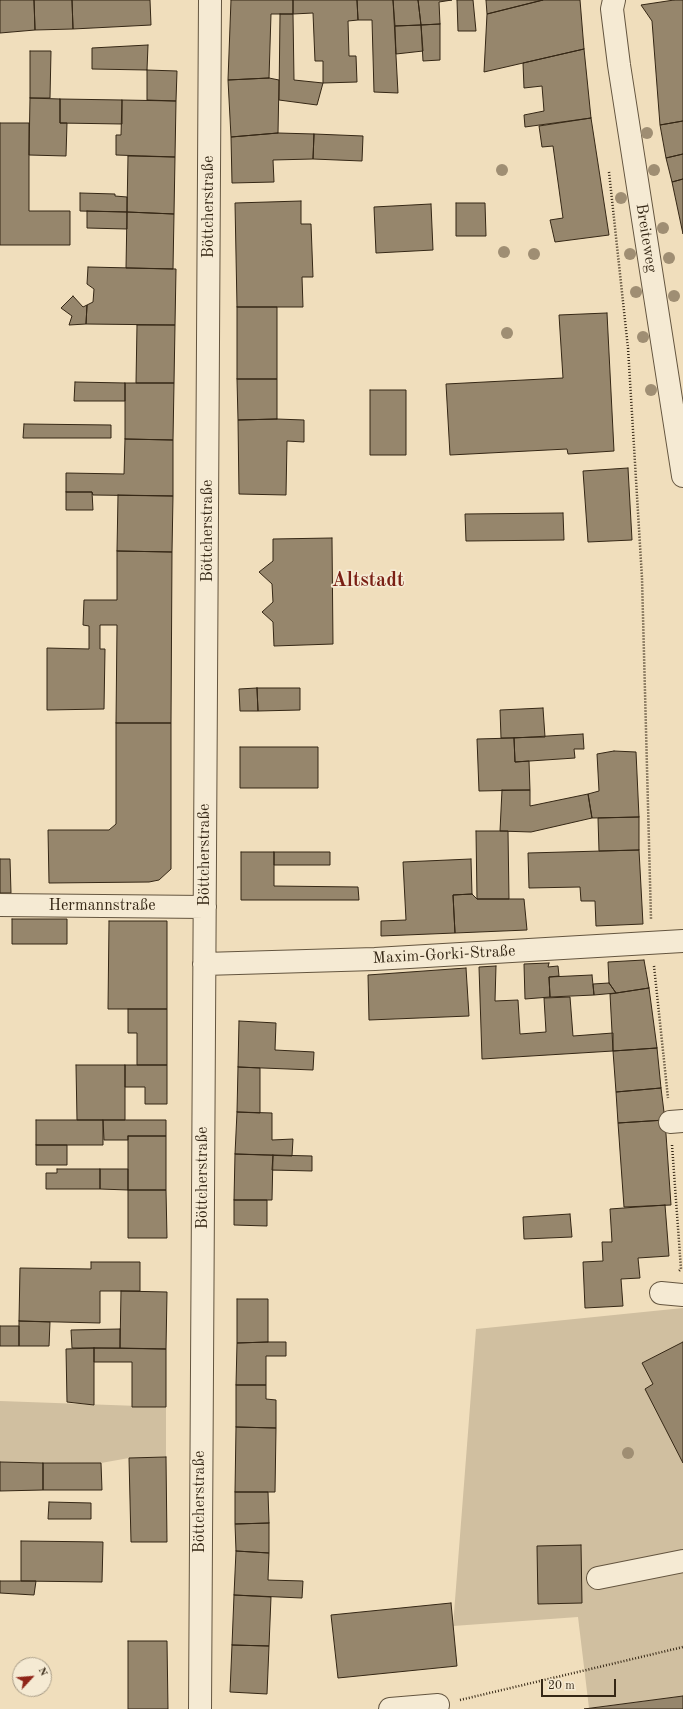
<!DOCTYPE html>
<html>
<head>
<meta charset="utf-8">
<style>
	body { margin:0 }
	#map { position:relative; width:683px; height:1709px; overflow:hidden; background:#f0debc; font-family:"Old Standard TT",serif }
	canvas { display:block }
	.north { position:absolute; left:12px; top:1657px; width:40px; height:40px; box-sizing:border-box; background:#f5ead3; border:1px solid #a89c87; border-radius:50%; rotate:64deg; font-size:11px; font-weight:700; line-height:16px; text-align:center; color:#352715 }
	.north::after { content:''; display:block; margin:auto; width:14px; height:18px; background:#8f2418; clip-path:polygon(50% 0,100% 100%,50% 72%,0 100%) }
	.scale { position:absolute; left:541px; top:1679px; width:75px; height:18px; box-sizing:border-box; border:2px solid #352715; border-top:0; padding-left:5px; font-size:12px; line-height:14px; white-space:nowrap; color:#352715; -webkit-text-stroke:3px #f5ead3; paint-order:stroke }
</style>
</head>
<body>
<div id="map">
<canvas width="683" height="1709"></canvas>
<div class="north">N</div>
<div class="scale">20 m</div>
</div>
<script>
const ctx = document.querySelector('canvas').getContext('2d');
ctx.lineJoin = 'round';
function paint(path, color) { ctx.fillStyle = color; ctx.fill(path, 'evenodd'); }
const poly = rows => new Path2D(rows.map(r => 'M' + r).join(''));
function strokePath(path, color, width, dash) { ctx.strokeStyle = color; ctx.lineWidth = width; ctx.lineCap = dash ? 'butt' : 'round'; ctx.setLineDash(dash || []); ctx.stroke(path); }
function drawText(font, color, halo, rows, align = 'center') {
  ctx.font = font + ' "Old Standard TT",serif'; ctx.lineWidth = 3.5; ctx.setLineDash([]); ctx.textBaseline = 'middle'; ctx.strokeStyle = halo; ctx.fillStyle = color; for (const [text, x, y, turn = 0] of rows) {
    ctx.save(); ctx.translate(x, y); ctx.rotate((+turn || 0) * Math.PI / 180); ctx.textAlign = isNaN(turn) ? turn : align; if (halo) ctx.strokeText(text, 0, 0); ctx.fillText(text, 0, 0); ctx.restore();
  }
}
paint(poly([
	[683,1308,683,1696,589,1708,578,1617,453,1626,476,1329],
	[0,1401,166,1407,166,1457,129,1458,101,1463,0,1462]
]), '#d0bfa0');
const building = poly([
	[0,0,34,0,35,30,0,33,0,0],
	[34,0,72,0,73,29,35,30,34,0],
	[72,0,150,0,151,25,73,29,72,0],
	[231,0,293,0,293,14,271,14,269,78,228,80,231,0],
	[293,0,357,0,358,20,348,21,349,56,356,56,357,82,323,83,323,61,315,61,313,13,293,14,293,0],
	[357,0,393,0,398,93,374,92,372,20,358,20,357,0],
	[393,0,418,0,421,25,395,26,393,0],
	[418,0,452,0,439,2,440,24,421,25,418,0],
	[457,0,473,0,476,31,458,31,457,0],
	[486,0,543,0,487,14,486,0],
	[543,0,580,0,584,49,484,72,487,14,543,0],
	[674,0,683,0,683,121,660,125,652,21,641,5,674,0],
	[280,14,293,14,294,80,323,83,317,105,279,100,280,14],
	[440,24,440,60,423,61,421,25,440,24],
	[421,25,423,51,396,54,395,26,421,25],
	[148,45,147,70,92,69,92,48,148,45],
	[584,49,591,118,525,127,524,115,544,111,542,86,524,88,523,63,584,49],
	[30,51,51,51,50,98,30,98,30,51],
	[147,70,177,71,176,101,147,100,147,70],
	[269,78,279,80,278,133,231,137,228,80,269,78],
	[30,98,60,99,60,123,67,123,66,156,29,155,30,98],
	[60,99,122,100,122,124,60,123,60,99],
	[122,100,176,101,175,157,116,155,116,135,121,135,122,100],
	[591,118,609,235,555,242,550,220,563,218,553,146,542,147,539,126,591,118],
	[683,121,683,154,666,158,660,125,683,121],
	[0,123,29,123,29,211,70,211,70,245,0,245,0,123],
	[278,133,314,134,313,159,273,160,274,182,232,183,231,137,278,133],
	[314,134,363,136,362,161,313,159,314,134],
	[683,154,683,179,672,182,666,158,683,154],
	[128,156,175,157,174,214,127,212,128,156],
	[683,179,683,234,672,182,683,179],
	[80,193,115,194,115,196,127,197,127,212,80,211,80,193],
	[301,201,301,224,311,224,313,277,302,277,303,307,237,307,235,203,301,201],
	[456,203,485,203,486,236,456,236,456,203],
	[431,204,433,250,376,253,374,207,431,204],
	[87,211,127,212,127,229,87,228,87,211],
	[127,212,174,214,173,269,126,268,127,212],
	[88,267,176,269,175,325,86,324,87,305,93,302,94,289,87,284,88,267],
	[73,296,83,307,87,305,86,324,69,325,72,316,61,308,73,296],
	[237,307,277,307,277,379,237,379,237,307],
	[607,313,614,451,568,454,567,449,450,455,446,384,563,378,559,315,607,313],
	[137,325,175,325,174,383,136,383,137,325],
	[237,379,277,379,277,419,238,420,237,379],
	[75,382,125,383,125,401,74,401,75,382],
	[125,383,174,383,173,440,125,439,125,383],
	[370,390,406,390,406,455,370,455,370,390],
	[277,419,304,420,304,442,287,441,286,495,239,494,238,420,277,419],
	[24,424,111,425,111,438,23,438,24,424],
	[125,439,173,440,173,496,93,495,92,492,66,492,66,473,124,474,125,439],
	[628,468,632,540,588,542,583,471,628,468],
	[66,492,92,492,93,510,66,510,66,492],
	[118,495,173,496,172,552,117,551,118,495],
	[563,513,564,540,466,541,465,514,563,513],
	[332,538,333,644,274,646,273,622,262,612,273,602,272,584,259,572,273,561,273,539,332,538],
	[117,551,172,552,171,723,116,723,117,625,100,625,100,649,105,649,104,709,47,710,47,648,89,649,89,626,83,625,84,600,117,600,117,551],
	[257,688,300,688,300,710,258,711,257,688],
	[257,688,258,711,240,711,239,689,257,688],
	[543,708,545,737,501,738,500,710,543,708],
	[116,723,171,723,171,869,159,880,149,882,49,883,48,830,109,830,116,824,116,723],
	[583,734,584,749,574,749,575,758,515,762,514,738,583,734],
	[514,738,515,762,529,761,530,790,479,791,477,739,514,738],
	[240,747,318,747,318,788,240,788,240,747],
	[614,751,636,752,639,817,592,818,588,794,599,791,597,754,614,751],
	[502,790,530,790,530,806,588,794,592,818,531,832,500,831,502,790],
	[639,817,639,850,599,851,598,818,639,817],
	[476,831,508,831,509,899,477,899,476,831],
	[639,850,643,924,596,926,595,901,581,901,580,887,529,888,528,853,639,850],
	[241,852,274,852,274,886,358,887,359,900,241,900,241,852],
	[274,852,330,852,330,865,274,865,274,852],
	[0,859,10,859,11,893,0,893,0,859],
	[471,859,472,894,453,895,455,933,381,936,381,921,406,920,403,862,471,859],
	[472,894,477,899,524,899,527,930,455,933,453,895,472,894],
	[12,919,67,919,67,944,12,944,12,919],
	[109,921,167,921,167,1009,108,1009,109,921],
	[644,960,649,988,616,993,609,983,608,962,644,960],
	[549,963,548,967,558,966,559,976,549,977,550,997,525,999,524,964,549,963],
	[496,966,495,1001,518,1000,520,1034,546,1032,544,998,570,997,573,1036,613,1033,613,1051,482,1059,479,967,496,966],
	[466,968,469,1016,369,1020,368,975,466,968],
	[592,975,594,995,550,997,549,977,592,975],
	[609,983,616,993,594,995,593,984,609,983],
	[649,988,657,1048,613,1051,610,994,649,988],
	[128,1009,167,1009,167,1065,137,1065,137,1033,128,1033,128,1009],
	[239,1021,276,1023,275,1050,314,1052,313,1070,238,1067,239,1021],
	[657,1048,661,1088,616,1092,613,1051,657,1048],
	[76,1065,125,1065,125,1120,77,1120,76,1065],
	[125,1065,167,1065,167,1104,145,1104,145,1087,125,1087,125,1065],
	[238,1067,260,1068,260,1113,237,1112,238,1067],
	[661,1088,665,1120,618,1123,616,1092,661,1088],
	[237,1112,272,1113,272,1140,293,1139,292,1156,235,1154,237,1112],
	[36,1120,103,1120,103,1145,36,1145,36,1120],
	[103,1120,166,1120,166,1136,128,1136,128,1140,104,1140,103,1120],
	[665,1120,671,1205,624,1207,618,1123,665,1120],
	[128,1136,166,1136,166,1190,128,1190,128,1136],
	[36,1145,67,1145,67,1165,36,1165,36,1145],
	[235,1154,273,1155,272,1200,234,1200,235,1154],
	[273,1155,312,1156,312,1171,272,1170,273,1155],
	[57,1169,100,1169,100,1189,46,1189,46,1173,57,1173,57,1169],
	[100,1169,128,1169,128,1190,100,1189,100,1169],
	[128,1190,166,1190,167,1238,128,1238,128,1190],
	[234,1200,267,1200,267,1226,234,1225,234,1200],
	[665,1205,669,1256,638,1258,640,1278,621,1279,623,1306,585,1308,583,1262,603,1261,602,1242,612,1242,610,1209,665,1205],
	[570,1214,572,1237,524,1239,523,1217,570,1214],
	[91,1262,140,1262,140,1291,100,1291,100,1323,19,1321,20,1268,91,1269,91,1262],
	[121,1291,167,1292,166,1349,120,1348,121,1291],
	[237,1299,268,1299,268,1342,237,1343,237,1299],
	[19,1321,50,1322,49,1346,19,1346,19,1321],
	[0,1326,19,1326,19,1346,0,1346,0,1326],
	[120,1329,120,1348,72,1348,71,1330,120,1329],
	[268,1342,286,1342,286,1356,266,1356,266,1385,236,1385,237,1343,268,1342],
	[683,1342,683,1463,645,1389,653,1384,642,1363,683,1342],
	[94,1348,94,1405,67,1402,66,1349,94,1348],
	[94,1348,166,1349,166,1407,132,1407,132,1362,94,1362,94,1348],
	[236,1385,266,1385,266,1399,276,1400,276,1428,236,1427,236,1385],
	[236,1427,276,1428,275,1492,235,1492,236,1427],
	[166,1457,167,1542,131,1542,129,1458,166,1457],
	[0,1462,43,1463,43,1490,0,1491,0,1462],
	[43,1463,101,1463,102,1490,43,1490,43,1463],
	[235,1492,268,1492,269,1523,235,1524,235,1492],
	[49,1502,91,1503,91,1519,48,1519,49,1502],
	[269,1523,269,1553,236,1551,235,1524,269,1523],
	[21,1541,103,1542,102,1582,21,1581,21,1541],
	[581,1545,582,1603,538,1604,537,1546,581,1545],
	[236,1551,269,1553,268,1580,303,1581,302,1598,234,1595,236,1551],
	[0,1581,36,1581,34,1595,0,1593,0,1581],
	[234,1595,271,1597,269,1646,232,1645,234,1595],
	[451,1603,457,1666,338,1678,331,1615,451,1603],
	[128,1641,167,1641,168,1709,128,1709,128,1641],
	[232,1645,269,1646,267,1694,230,1692,232,1645],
	[683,1696,683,1709,584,1709,683,1696]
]);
paint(building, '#96866c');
strokePath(building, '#352715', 1);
const minor = poly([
	[614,0,612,9,619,65,683,476],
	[0,905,205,907],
	[204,964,375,959,683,941],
	[670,1122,683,1121],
	[661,1293,683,1295],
	[598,1578,683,1561],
	[200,1709,210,0],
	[390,1709,438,1705]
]);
strokePath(minor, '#64553f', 24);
strokePath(poly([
	[609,172,628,348,642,578,651,919],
	[654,966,668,1098],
	[672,1145,681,1269,679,1271],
	[460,1700,683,1647]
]), '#352715', 2.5, [1, 2]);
strokePath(minor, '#f5ead3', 22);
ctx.fillStyle = '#9f8e73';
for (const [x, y] of [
	[647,133],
	[502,170],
	[654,170],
	[621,198],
	[663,228],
	[504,252],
	[534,254],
	[630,254],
	[669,258],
	[636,292],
	[674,296],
	[507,333],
	[643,337],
	[651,390],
	[628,1453]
]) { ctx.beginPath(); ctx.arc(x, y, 6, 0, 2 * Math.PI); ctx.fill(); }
drawText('16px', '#352715', '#f5ead3', [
	["Böttcherstraße",209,207,-90],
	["Breiteweg",646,238,81],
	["Böttcherstraße",208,531,-90],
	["Böttcherstraße",205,855,-90],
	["Hermannstraße",102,906],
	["Maxim-Gorki-Straße",444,955,-3],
	["Böttcherstraße",203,1178,-90],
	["Böttcherstraße",200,1502,-90]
]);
drawText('bold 20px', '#7a1f14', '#f5ead3', [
	["Altstadt",368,581]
]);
</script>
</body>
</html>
